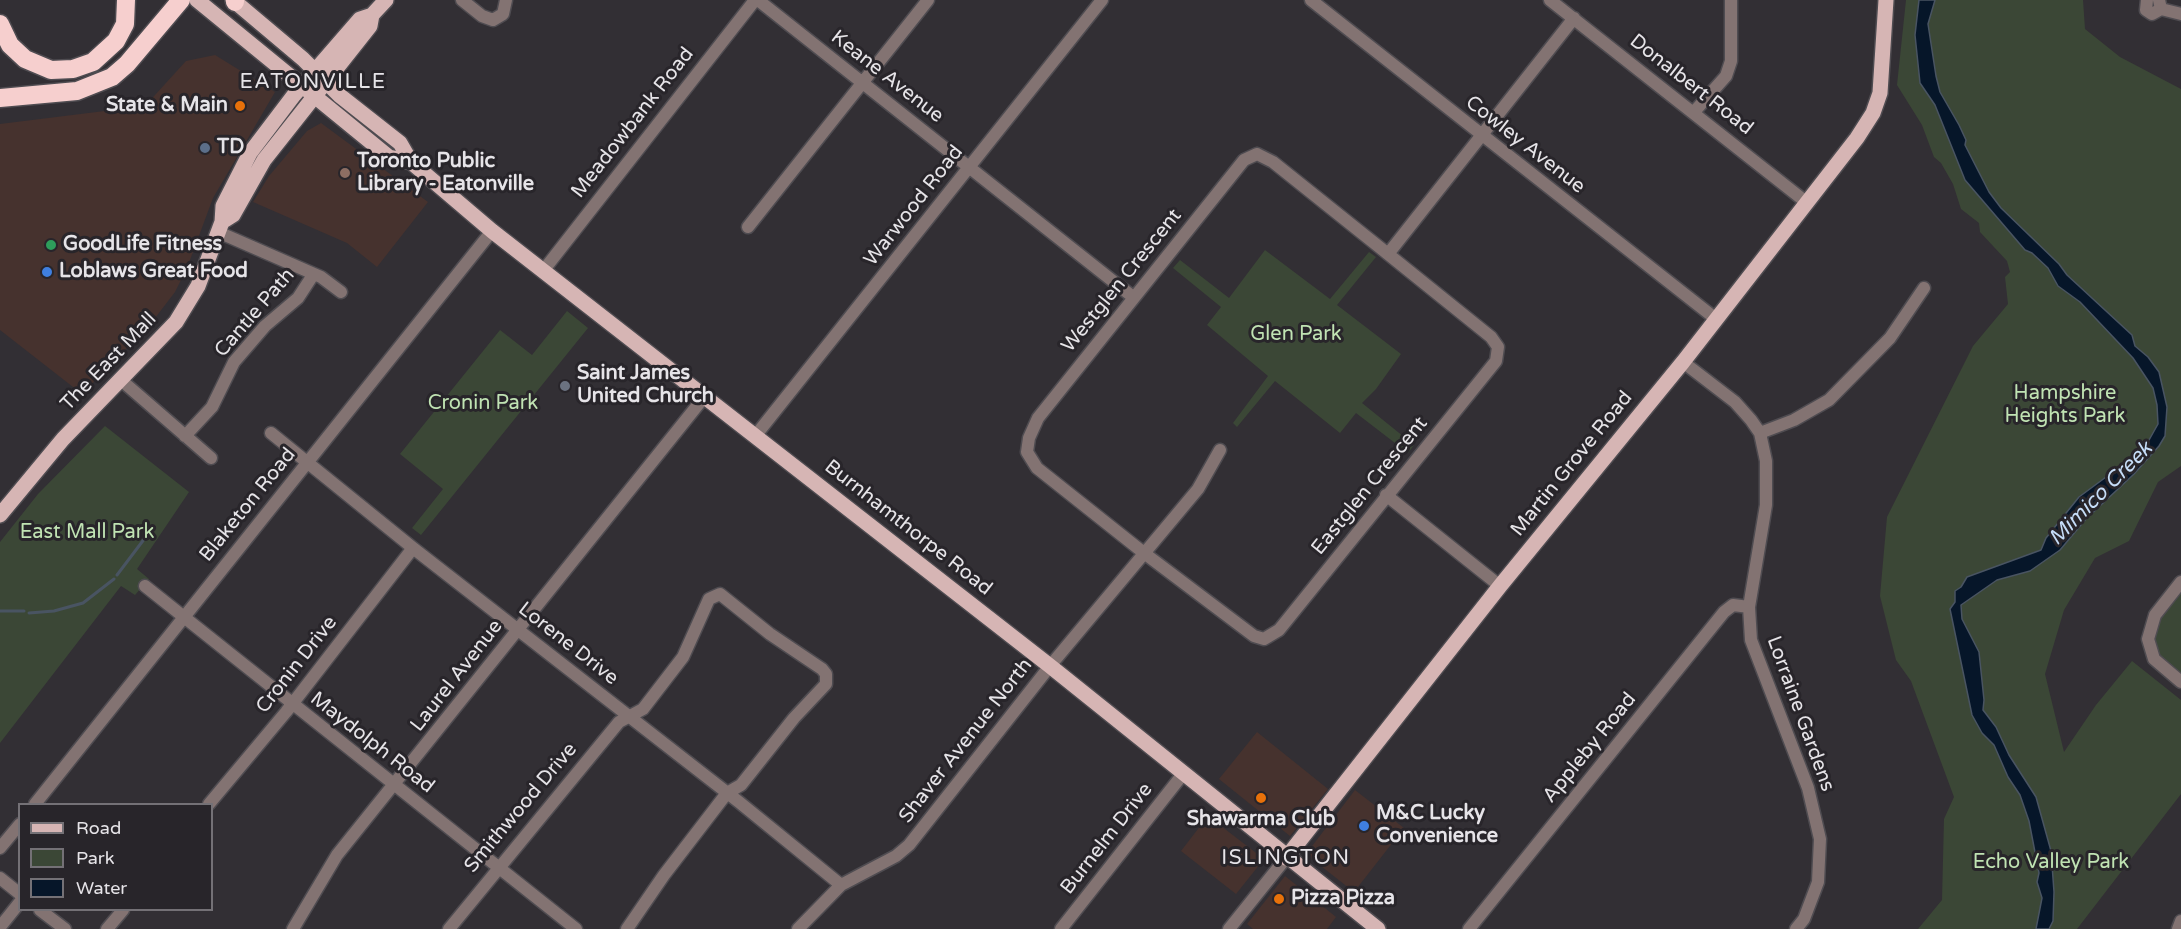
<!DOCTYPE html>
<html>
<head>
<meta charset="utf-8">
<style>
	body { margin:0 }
	#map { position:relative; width:2181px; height:929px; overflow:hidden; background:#322f34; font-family:"Varela Round",sans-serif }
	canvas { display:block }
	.legend { position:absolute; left:18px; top:803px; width:195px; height:108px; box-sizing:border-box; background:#28252a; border:2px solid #747176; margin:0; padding:8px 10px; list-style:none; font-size:18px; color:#e6e4e8 }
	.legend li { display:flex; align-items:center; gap:12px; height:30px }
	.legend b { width:30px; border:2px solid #747176 }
</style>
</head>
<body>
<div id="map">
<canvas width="2181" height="929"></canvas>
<ul class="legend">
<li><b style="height:8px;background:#d6b5b4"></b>Road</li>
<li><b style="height:16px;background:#3b4736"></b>Park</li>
<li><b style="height:16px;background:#061629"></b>Water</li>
</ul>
</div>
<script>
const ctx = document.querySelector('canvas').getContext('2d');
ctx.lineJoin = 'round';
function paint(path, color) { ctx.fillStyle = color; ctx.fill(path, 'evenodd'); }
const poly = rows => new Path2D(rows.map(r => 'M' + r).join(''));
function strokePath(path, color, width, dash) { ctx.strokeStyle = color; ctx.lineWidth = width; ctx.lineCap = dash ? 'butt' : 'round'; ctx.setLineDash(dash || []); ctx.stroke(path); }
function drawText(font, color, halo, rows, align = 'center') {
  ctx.font = font + ' "Varela Round",sans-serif'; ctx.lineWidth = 6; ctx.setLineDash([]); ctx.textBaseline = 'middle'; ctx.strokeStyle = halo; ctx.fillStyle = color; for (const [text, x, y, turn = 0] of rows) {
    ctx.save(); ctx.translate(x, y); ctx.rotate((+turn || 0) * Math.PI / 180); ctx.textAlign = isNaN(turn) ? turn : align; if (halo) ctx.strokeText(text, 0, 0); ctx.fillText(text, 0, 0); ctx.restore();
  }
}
paint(poly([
	[215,55,275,92,213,198,187,268,175,292,152,322,82,394,0,330,0,124,145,106,186,61],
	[321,123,428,202,377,267,347,243,253,202,269,176,307,131],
	[1257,732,1328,789,1290,836,1219,779],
	[1355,790,1404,828,1354,892,1312,859,1309,850],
	[1208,816,1264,859,1236,894,1181,851],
	[1285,876,1336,917,1327,929,1253,929,1247,924]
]), '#46322e');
paint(poly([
	[1906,0,2083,0,2085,29,2120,57,2181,89,2181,466,2158,482,2129,541,2095,558,2064,610,2045,674,2064,752,2096,705,2132,661,2181,700,2181,794,2077,929,1918,929,1942,900,1944,819,1954,797,1911,681,1896,660,1880,596,1887,517,1973,346,2008,304,2005,277,2010,272,2007,261,1980,232,1979,223,1961,209,1953,184,1941,163,1934,157,1922,125,1897,85],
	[1265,250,1330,299,1369,252,1376,257,1337,305,1401,354,1376,389,1362,403,1414,445,1408,453,1356,413,1340,433,1275,381,1237,427,1233,423,1268,376,1207,325,1221,307,1173,268,1180,260,1229,298],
	[567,311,588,328,421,535,412,528,443,489,400,454,500,330,532,355],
	[105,426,189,492,137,569,149,579,135,595,121,586,0,743,0,542,38,494],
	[2181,591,2181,674,2160,656,2154,639,2159,619]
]), '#3b4736');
const water = poly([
	[1919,0,1935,0,1928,24,1936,76,1940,92,1959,125,1966,140,1965,145,1989,192,2001,208,2059,264,2067,275,2132,335,2135,346,2148,357,2159,372,2167,407,2165,436,2159,446,2134,474,2086,519,2060,550,2030,571,1997,580,1961,605,1962,619,1979,652,1984,700,1983,710,1996,727,2009,755,2036,797,2051,851,2054,892,2053,921,2049,929,2036,929,2042,898,2037,882,2039,873,2029,821,2020,795,2008,777,1994,745,1982,733,1972,715,1950,609,1955,602,1955,591,1961,587,1967,577,2041,550,2046,538,2079,497,2144,449,2158,424,2157,405,2153,388,2133,358,2080,302,2058,286,2048,268,2032,253,2025,250,1965,180,1935,105,1920,83,1915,35,1919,0]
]);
paint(water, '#061629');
strokePath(water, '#495462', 1.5);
strokePath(poly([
	[117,575,145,538],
	[0,611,24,611],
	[29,613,54,611,83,603,114,579]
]), '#495462', 3);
const minor = poly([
	[462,0,482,16,493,20,503,14,506,0],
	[758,0,1133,297],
	[1311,0,1716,319],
	[1550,0,1806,202],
	[2147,0,2146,10,2152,14,2161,9,2159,0],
	[2161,9,2181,14],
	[1694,112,1726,76,1731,61,1731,0],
	[1257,154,1273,162,1378,246,1491,337,1498,347,1496,361,1279,630,1264,639,1254,636,1144,553,1037,468,1027,452,1029,438,1038,418,1244,160,1257,154],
	[748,227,928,0],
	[218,232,321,277,341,292],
	[1388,254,1574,18],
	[543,271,755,0],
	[1683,362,1735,402,1751,420,1760,433,1766,461,1766,505,1749,607,1751,640,1808,788,1820,839,1818,882,1804,919,1796,929],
	[121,380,211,458],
	[271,433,413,548,739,802,841,885],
	[1760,433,1794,420,1829,400,1890,338,1924,288],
	[756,435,1102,0],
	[185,436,212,407,234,362,265,326,298,298,313,275],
	[1386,495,1500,586],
	[2181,582,2155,615,2148,639,2154,659,2181,682],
	[145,586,576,929],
	[35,804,492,231],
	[209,804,286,712,413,548],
	[0,848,20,824],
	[0,878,20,894],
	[40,910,65,929],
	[0,927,20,902],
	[107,929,123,910],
	[293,929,337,855,705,396],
	[449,929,619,722,643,709,683,657,709,599,720,594,770,634,822,669,826,674,826,684,794,718,741,785,727,793,664,875,627,929],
	[798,929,841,885,896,856,909,845,1050,666,1198,489,1220,450],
	[1061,929,1183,774],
	[1229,929,1286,858],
	[1469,929,1724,612,1733,605,1749,607],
	[2178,929,2181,921]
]);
const major = poly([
	[197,0,389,157,411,162],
	[233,0,303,59,339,95,400,143,411,162,492,231,1050,666,1378,929],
	[222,222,233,215,264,160,370,26,372,15],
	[0,515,63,439,176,322,198,286,222,222,223,206,250,153,294,95,360,19,372,15,386,0],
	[1286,858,1500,586,1683,362,1857,138,1873,113,1880,93,1886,0]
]);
const highway = poly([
	[235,0,235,2],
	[0,24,10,45,25,59,51,70,73,69,93,62,116,41,125,24,126,0],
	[0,98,77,91,112,77,127,64,181,0]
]);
strokePath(minor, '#4f4c51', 15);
strokePath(major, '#4f4c51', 18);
strokePath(highway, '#4f4c51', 21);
strokePath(minor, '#837372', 12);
strokePath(major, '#d6b5b4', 15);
strokePath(highway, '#f6cfce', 18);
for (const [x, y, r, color] of [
	[240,106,6,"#e8710a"],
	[205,148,6,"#5c6f8a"],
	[345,173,6,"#8d6e63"],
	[51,245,6,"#2e9e5b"],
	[47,272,6,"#3f7fe0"],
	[565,386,6,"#6b7280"],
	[1261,798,6,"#e8710a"],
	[1364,826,6,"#3f7fe0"],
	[1279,899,6,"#e8710a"]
]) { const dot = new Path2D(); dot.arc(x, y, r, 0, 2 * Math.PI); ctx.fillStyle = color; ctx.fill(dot); strokePath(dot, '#28252a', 2); }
drawText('20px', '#e6e4e8', '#28252a', [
	["Keane Avenue",887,77,38],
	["Donalbert Road",1691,85,38],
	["Meadowbank Road",633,123,-52],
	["Cowley Avenue",1525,145,38],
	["Warwood Road",914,206,-52],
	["Westglen Crescent",1122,281,-51],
	["Cantle Path",255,313,-49],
	["The East Mall",109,362,-46],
	["Martin Grove Road",1572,464,-51],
	["Eastglen Crescent",1370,486,-51],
	["Blaketon Road",248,505,-51],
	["Burnhamthorpe Road",908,528,38],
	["Lorene Drive",568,644,38],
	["Cronin Drive",297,665,-52],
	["Laurel Avenue",457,676,-52],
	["Lorraine Gardens",1800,714,70],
	["Shaver Avenue North",966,741,-52],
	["Maydolph Road",372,743,38],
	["Appleby Road",1590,748,-51],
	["Smithwood Drive",521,808,-50],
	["Burnelm Drive",1107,839,-52]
]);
drawText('bold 20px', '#e6e4e8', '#28252a', [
	["State & Main",228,106,"right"],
	["TD",217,148],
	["Toronto Public",357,162],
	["Library - Eatonville",357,185],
	["GoodLife Fitness",63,245],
	["Loblaws Great Food",59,272],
	["Saint James",577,374],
	["United Church",577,397],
	["M&C Lucky",1376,814],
	["Convenience",1376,837],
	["Shawarma Club",1261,820,"center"],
	["Pizza Pizza",1291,899]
], 'left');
drawText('20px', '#c0e3b3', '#28252a', [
	["Glen Park",1296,335],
	["Hampshire",2065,394],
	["Heights Park",2065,417],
	["Cronin Park",483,404],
	["East Mall Park",87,533],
	["Echo Valley Park",2051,863]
]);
ctx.letterSpacing = '1.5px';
drawText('21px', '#e6e4e8', '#28252a', [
	["EATONVILLE",313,82],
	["ISLINGTON",1286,858]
]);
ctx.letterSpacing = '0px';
drawText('italic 21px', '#c6ddf8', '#28252a', [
	["Mimico Creek",2101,494,-45]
]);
</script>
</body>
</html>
